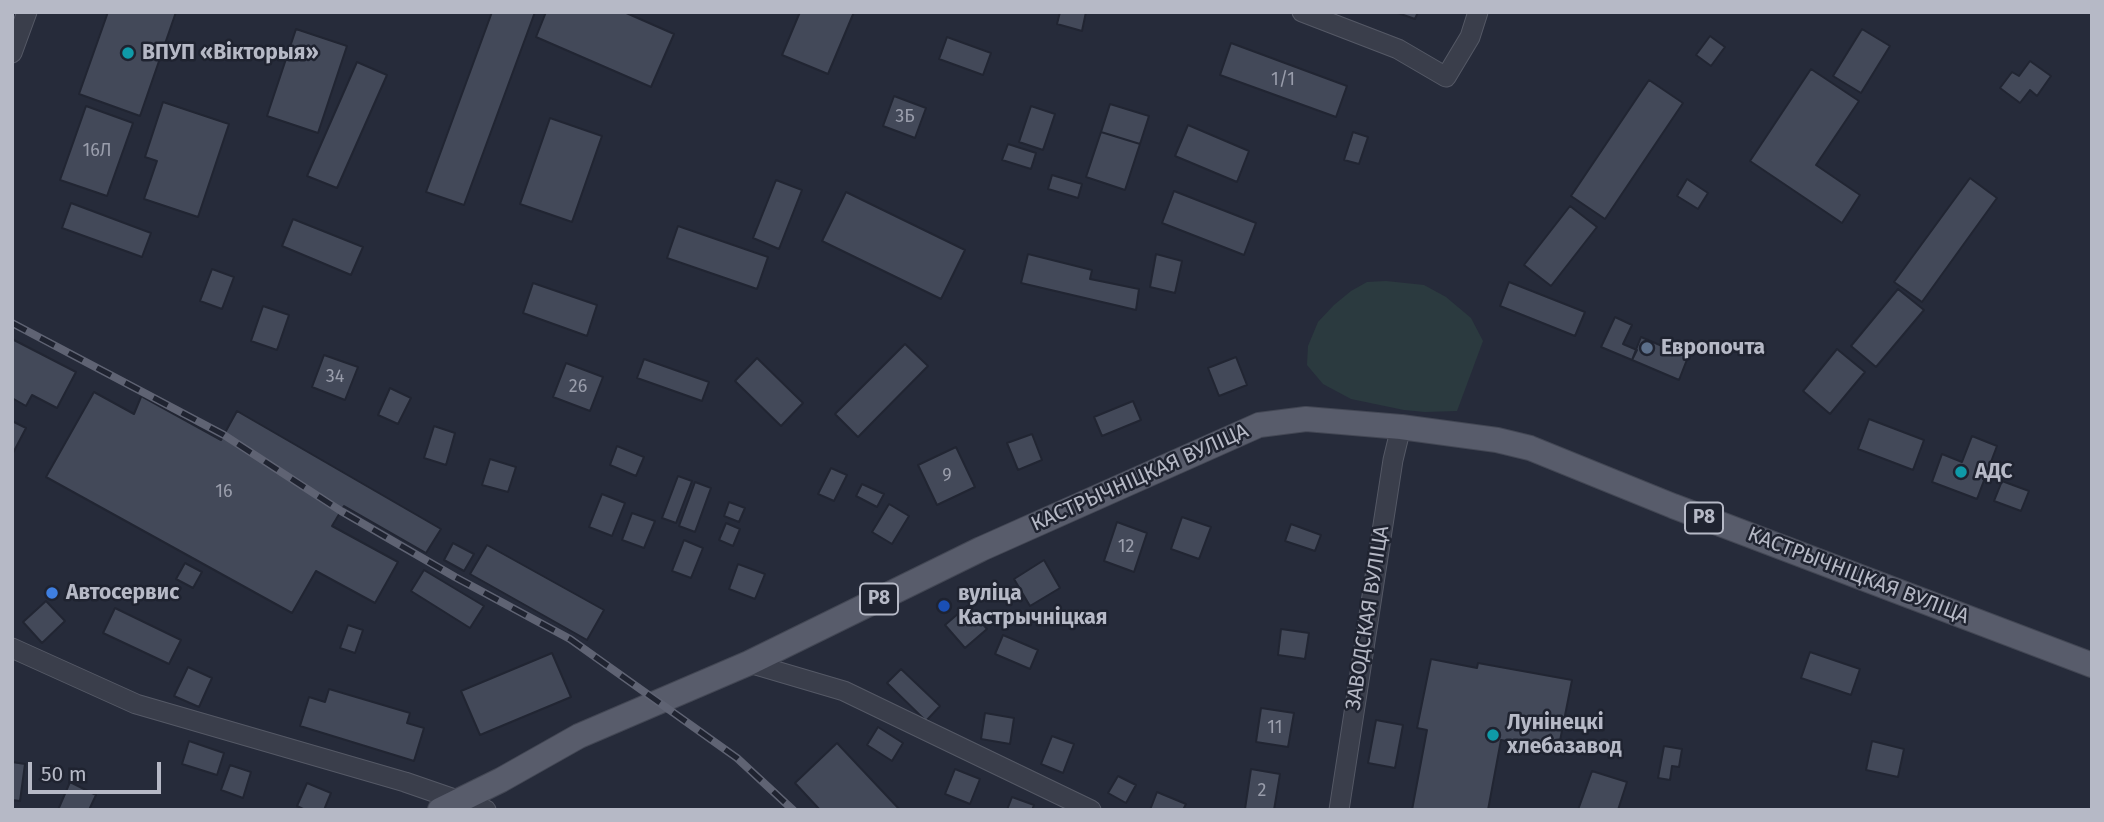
<!DOCTYPE html>
<html>
<head>
<meta charset="utf-8">
<style>
	body { margin:0 }
	#map { position:relative; width:2104px; height:822px; overflow:hidden; background:#262b3a; font-family:"Fira Sans",sans-serif }
	canvas { display:block }
	.frame { position:absolute; inset:0; border:14px solid #b6b9c6; pointer-events:none }
	.scale { position:absolute; left:28px; top:762px; width:133px; height:32px; box-sizing:border-box; border:4px solid #b6b9c6; border-top:0; padding-left:9px; font-size:21px; line-height:24px; white-space:nowrap; color:#b6b9c6; -webkit-text-stroke:5px #1f2330; paint-order:stroke }
</style>
</head>
<body>
<div id="map">
<canvas width="2104" height="822"></canvas>
<div class="frame"></div>
<div class="scale">50 m</div>
</div>
<script>
const ctx = document.querySelector('canvas').getContext('2d');
ctx.lineJoin = 'round';
function paint(path, color) { ctx.fillStyle = color; ctx.fill(path, 'evenodd'); }
const poly = rows => new Path2D(rows.map(r => 'M' + r).join(''));
function strokePath(path, color, width, dash) { ctx.strokeStyle = color; ctx.lineWidth = width; ctx.lineCap = dash ? 'butt' : 'round'; ctx.setLineDash(dash || []); ctx.stroke(path); }
function drawText(font, color, halo, rows, align = 'center') {
  ctx.font = font + ' "Fira Sans",sans-serif'; ctx.lineWidth = 5; ctx.setLineDash([]); ctx.textBaseline = 'middle'; ctx.strokeStyle = halo; ctx.fillStyle = color; for (const [text, x, y, turn = 0] of rows) {
    ctx.save(); ctx.translate(x, y); ctx.rotate((+turn || 0) * Math.PI / 180); ctx.textAlign = isNaN(turn) ? turn : align; if (halo) ctx.strokeText(text, 0, 0); ctx.fillText(text, 0, 0); ctx.restore();
  }
}
paint(poly([
	[1386,281,1424,285,1446,297,1471,318,1483,341,1457,411,1425,412,1404,410,1351,399,1323,384,1307,365,1308,346,1318,322,1334,305,1351,291,1367,282]
]), '#2b3a3f');
const building = poly([
	[108,12,176,12,140,116,79,94,108,12],
	[492,12,535,12,464,205,426,192,492,12],
	[546,12,624,12,674,34,651,87,536,37,546,12],
	[800,12,854,12,828,74,782,55,800,12],
	[1060,12,1086,12,1082,31,1057,24,1060,12],
	[1395,12,1418,12,1415,19,1395,12],
	[296,29,347,46,318,133,267,116,296,29],
	[1862,29,1890,46,1861,93,1833,76,1862,29],
	[1710,36,1725,47,1711,66,1696,55,1710,36],
	[947,37,991,53,983,75,939,59,947,37],
	[1231,43,1347,86,1336,117,1220,75,1231,43],
	[2030,61,2051,76,2037,96,2030,90,2020,103,2000,88,2012,72,2019,76,2030,61],
	[357,62,387,75,337,188,307,176,357,62],
	[1811,69,1859,101,1816,165,1860,195,1842,223,1750,161,1811,69],
	[1649,80,1683,103,1605,219,1571,196,1649,80],
	[894,96,926,108,915,138,883,126,894,96],
	[163,102,229,124,198,217,144,199,157,161,145,157,163,102],
	[1110,104,1149,116,1140,144,1101,132,1110,104],
	[86,106,133,123,107,196,60,180,86,106],
	[1031,106,1055,114,1043,150,1019,142,1031,106],
	[550,118,602,136,572,222,520,204,550,118],
	[1188,125,1249,151,1237,182,1175,156,1188,125],
	[1101,132,1140,144,1125,190,1086,177,1101,132],
	[1353,132,1368,137,1359,164,1344,160,1353,132],
	[1008,144,1036,153,1031,169,1002,160,1008,144],
	[1052,175,1082,184,1078,198,1048,189,1052,175],
	[1970,178,1997,198,1922,302,1894,282,1970,178],
	[1687,179,1708,193,1698,209,1677,196,1687,179],
	[776,180,802,190,779,249,753,238,776,180],
	[1174,191,1256,223,1244,255,1162,223,1174,191],
	[846,192,965,250,941,299,822,241,846,192],
	[71,203,151,233,142,257,62,228,71,203],
	[1570,206,1597,227,1551,286,1524,265,1570,206],
	[293,219,363,247,351,275,282,246,293,219],
	[678,226,768,257,757,289,667,258,678,226],
	[1028,254,1092,270,1090,279,1139,289,1136,310,1021,283,1028,254],
	[1156,254,1182,261,1175,293,1150,287,1156,254],
	[212,269,234,277,222,309,200,301,212,269],
	[1509,282,1585,312,1575,336,1500,306,1509,282],
	[533,283,597,305,587,336,523,313,533,283],
	[1898,289,1924,310,1876,367,1851,346,1898,289],
	[263,306,289,315,277,350,251,341,263,306],
	[1615,317,1632,325,1623,344,1637,350,1632,360,1601,347,1615,317],
	[1641,337,1688,357,1679,380,1632,360,1641,337],
	[12,339,76,372,57,408,32,395,26,406,12,398,12,339],
	[905,344,928,366,858,437,835,414,905,344],
	[1837,349,1865,372,1830,414,1803,391,1837,349],
	[324,355,358,367,345,400,312,387,324,355],
	[1236,357,1247,385,1219,396,1208,368,1236,357],
	[757,358,803,403,781,426,735,381,757,358],
	[644,359,709,382,702,401,637,378,644,359],
	[566,363,603,377,590,411,553,397,566,363],
	[390,388,411,398,398,424,378,415,390,388],
	[94,392,134,414,143,392,143,397,221,440,237,411,441,529,426,553,344,506,332,526,398,562,375,603,316,571,292,613,46,477,94,392],
	[1133,401,1141,420,1102,436,1094,417,1133,401],
	[1869,419,1924,440,1913,470,1858,449,1869,419],
	[12,421,26,428,12,455,12,421],
	[434,426,455,433,446,465,424,458,434,426],
	[1032,434,1042,460,1018,470,1007,443,1032,434],
	[1972,436,1997,446,1977,499,1932,482,1942,454,1962,462,1972,436],
	[617,446,644,457,636,476,610,465,617,446],
	[956,447,975,487,937,505,918,465,956,447],
	[490,459,516,467,508,492,482,485,490,459],
	[831,468,847,475,834,501,818,494,831,468],
	[678,476,692,481,676,523,662,518,678,476],
	[2002,481,2029,491,2021,511,1994,501,2002,481],
	[695,482,711,488,695,532,679,526,695,482],
	[862,484,884,494,877,507,856,496,862,484],
	[602,494,625,503,612,536,589,527,602,494],
	[729,502,745,508,739,522,724,516,729,502],
	[889,504,909,516,892,544,872,532,889,504],
	[632,513,655,521,644,548,622,540,632,513],
	[1182,517,1211,527,1199,559,1171,549,1182,517],
	[1117,522,1147,533,1134,572,1104,561,1117,522],
	[726,523,740,529,733,546,719,540,726,523],
	[1291,524,1321,535,1315,551,1285,541,1291,524],
	[684,540,703,548,691,578,672,571,684,540],
	[453,543,474,554,464,571,444,560,453,543],
	[487,545,604,610,587,640,470,574,487,545],
	[1044,560,1060,588,1030,606,1014,579,1044,560],
	[185,563,202,572,193,588,176,579,185,563],
	[738,564,765,574,755,599,729,589,738,564],
	[424,570,484,606,470,628,411,591,424,570],
	[46,601,65,621,42,643,23,622,46,601],
	[967,606,987,629,965,648,945,625,967,606],
	[115,608,181,640,169,664,103,633,115,608],
	[348,625,363,630,355,653,340,648,348,625],
	[1281,629,1309,633,1305,659,1278,655,1281,629],
	[1003,635,1038,650,1030,669,995,654,1003,635],
	[1810,652,1860,669,1851,695,1801,678,1810,652],
	[552,653,571,697,480,735,461,691,552,653],
	[1431,659,1477,668,1478,663,1572,680,1558,751,1501,740,1488,810,1412,810,1427,730,1417,728,1431,659],
	[188,667,212,678,199,707,174,696,188,667],
	[901,669,940,706,926,721,887,683,901,669],
	[329,689,410,713,407,723,424,728,414,761,300,726,309,697,325,702,329,689],
	[1261,708,1294,713,1288,747,1256,742,1261,708],
	[985,713,1014,718,1010,744,981,739,985,713],
	[1376,720,1403,725,1395,768,1368,763,1376,720],
	[878,727,903,743,892,761,867,745,878,727],
	[1052,736,1074,744,1063,773,1041,764,1052,736],
	[189,741,224,753,217,775,182,764,189,741],
	[1872,741,1904,749,1898,777,1866,770,1872,741],
	[837,743,900,810,820,810,795,783,837,743],
	[1664,746,1682,749,1679,767,1672,766,1670,780,1658,778,1664,746],
	[12,762,25,764,20,801,12,800,12,762],
	[230,765,251,772,243,798,221,790,230,765],
	[955,769,980,779,970,804,945,794,955,769],
	[1251,769,1280,774,1274,810,1245,809,1251,769],
	[1592,771,1627,782,1618,810,1578,810,1592,771],
	[1118,776,1136,785,1126,803,1108,793,1118,776],
	[70,782,96,795,89,810,58,810,70,782],
	[307,783,331,793,324,810,305,810,297,806,307,783],
	[1157,792,1186,804,1183,810,1150,810,1157,792],
	[1012,797,1034,805,1032,810,1007,810,1012,797]
]);
paint(building, '#434959');
strokePath(building, '#212532', 2);
const minor = poly([
	[1302,12,1398,49,1446,77,1470,37,1478,12],
	[12,53,27,12],
	[12,648,136,704,405,782,486,810],
	[749,663,844,691,1091,810],
	[1339,810,1393,460,1401,427]
]);
const major = poly([
	[440,810,501,780,579,736,749,663,981,549,1259,425,1306,419,1401,427,1497,440,1530,448,1673,506,2092,665]
]);
strokePath(minor, '#555966', 21);
strokePath(major, '#434754', 26);
strokePath(minor, '#3a3e4b', 19);
strokePath(major, '#585c6b', 24);
const rail = poly([
	[12,323,224,435,341,511,455,577,570,639,737,758,793,810]
]);
strokePath(rail, '#5f6373', 8);
strokePath(rail, '#1f2330', 5, [16]);
for (const [x, y, r, color] of [
	[128,53,7,"#0f9aa8"],
	[1647,348,7,"#5c6f8a"],
	[1961,472,7,"#0f9aa8"],
	[52,593,7,"#3f7fe0"],
	[944,606,7,"#1a4fb4"],
	[1493,735,7,"#0f9aa8"]
]) { const dot = new Path2D(); dot.arc(x, y, r, 0, 2 * Math.PI); ctx.fillStyle = color; ctx.fill(dot); strokePath(dot, '#1f2330', 2.5); }
drawText('18px', '#999dab', null, [
	["1/1",1283,80],
	["3Б",905,117],
	["16Л",97,151],
	["34",335,377],
	["26",578,387],
	["9",947,476],
	["16",224,492],
	["12",1126,547],
	["11",1275,728],
	["2",1262,791]
]);
for (const [x, y, w] of [
	[1704,518,38],
	[879,599,38]
]) { const box = new Path2D(); box.roundRect(x - w / 2, y - 15.5, w, 31, 5); ctx.fillStyle = '#1f2330'; ctx.fill(box); strokePath(box, '#b6b9c6', 2); }
drawText('bold 19px', '#b6b9c6', null, [
	["Р8",1704,518],
	["Р8",879,599]
]);
drawText('bold 21px', '#b6b9c6', '#1f2330', [
	["ВПУП «Вікторыя»",142,53],
	["Европочта",1661,348],
	["АДС",1975,472],
	["Автосервис",66,593],
	["вуліца",958,594],
	["Кастрычніцкая",958,618],
	["Лунінецкі",1507,723],
	["хлебазавод",1507,747]
], 'left');
drawText('21px', '#b6b9c6', '#1f2330', [
	["КАСТРЫЧНІЦКАЯ ВУЛІЦА",1140,478,-24],
	["КАСТРЫЧНІЦКАЯ ВУЛІЦА",1858,576,21],
	["ЗАВОДСКАЯ ВУЛІЦА",1368,618,-81]
]);
</script>
</body>
</html>
